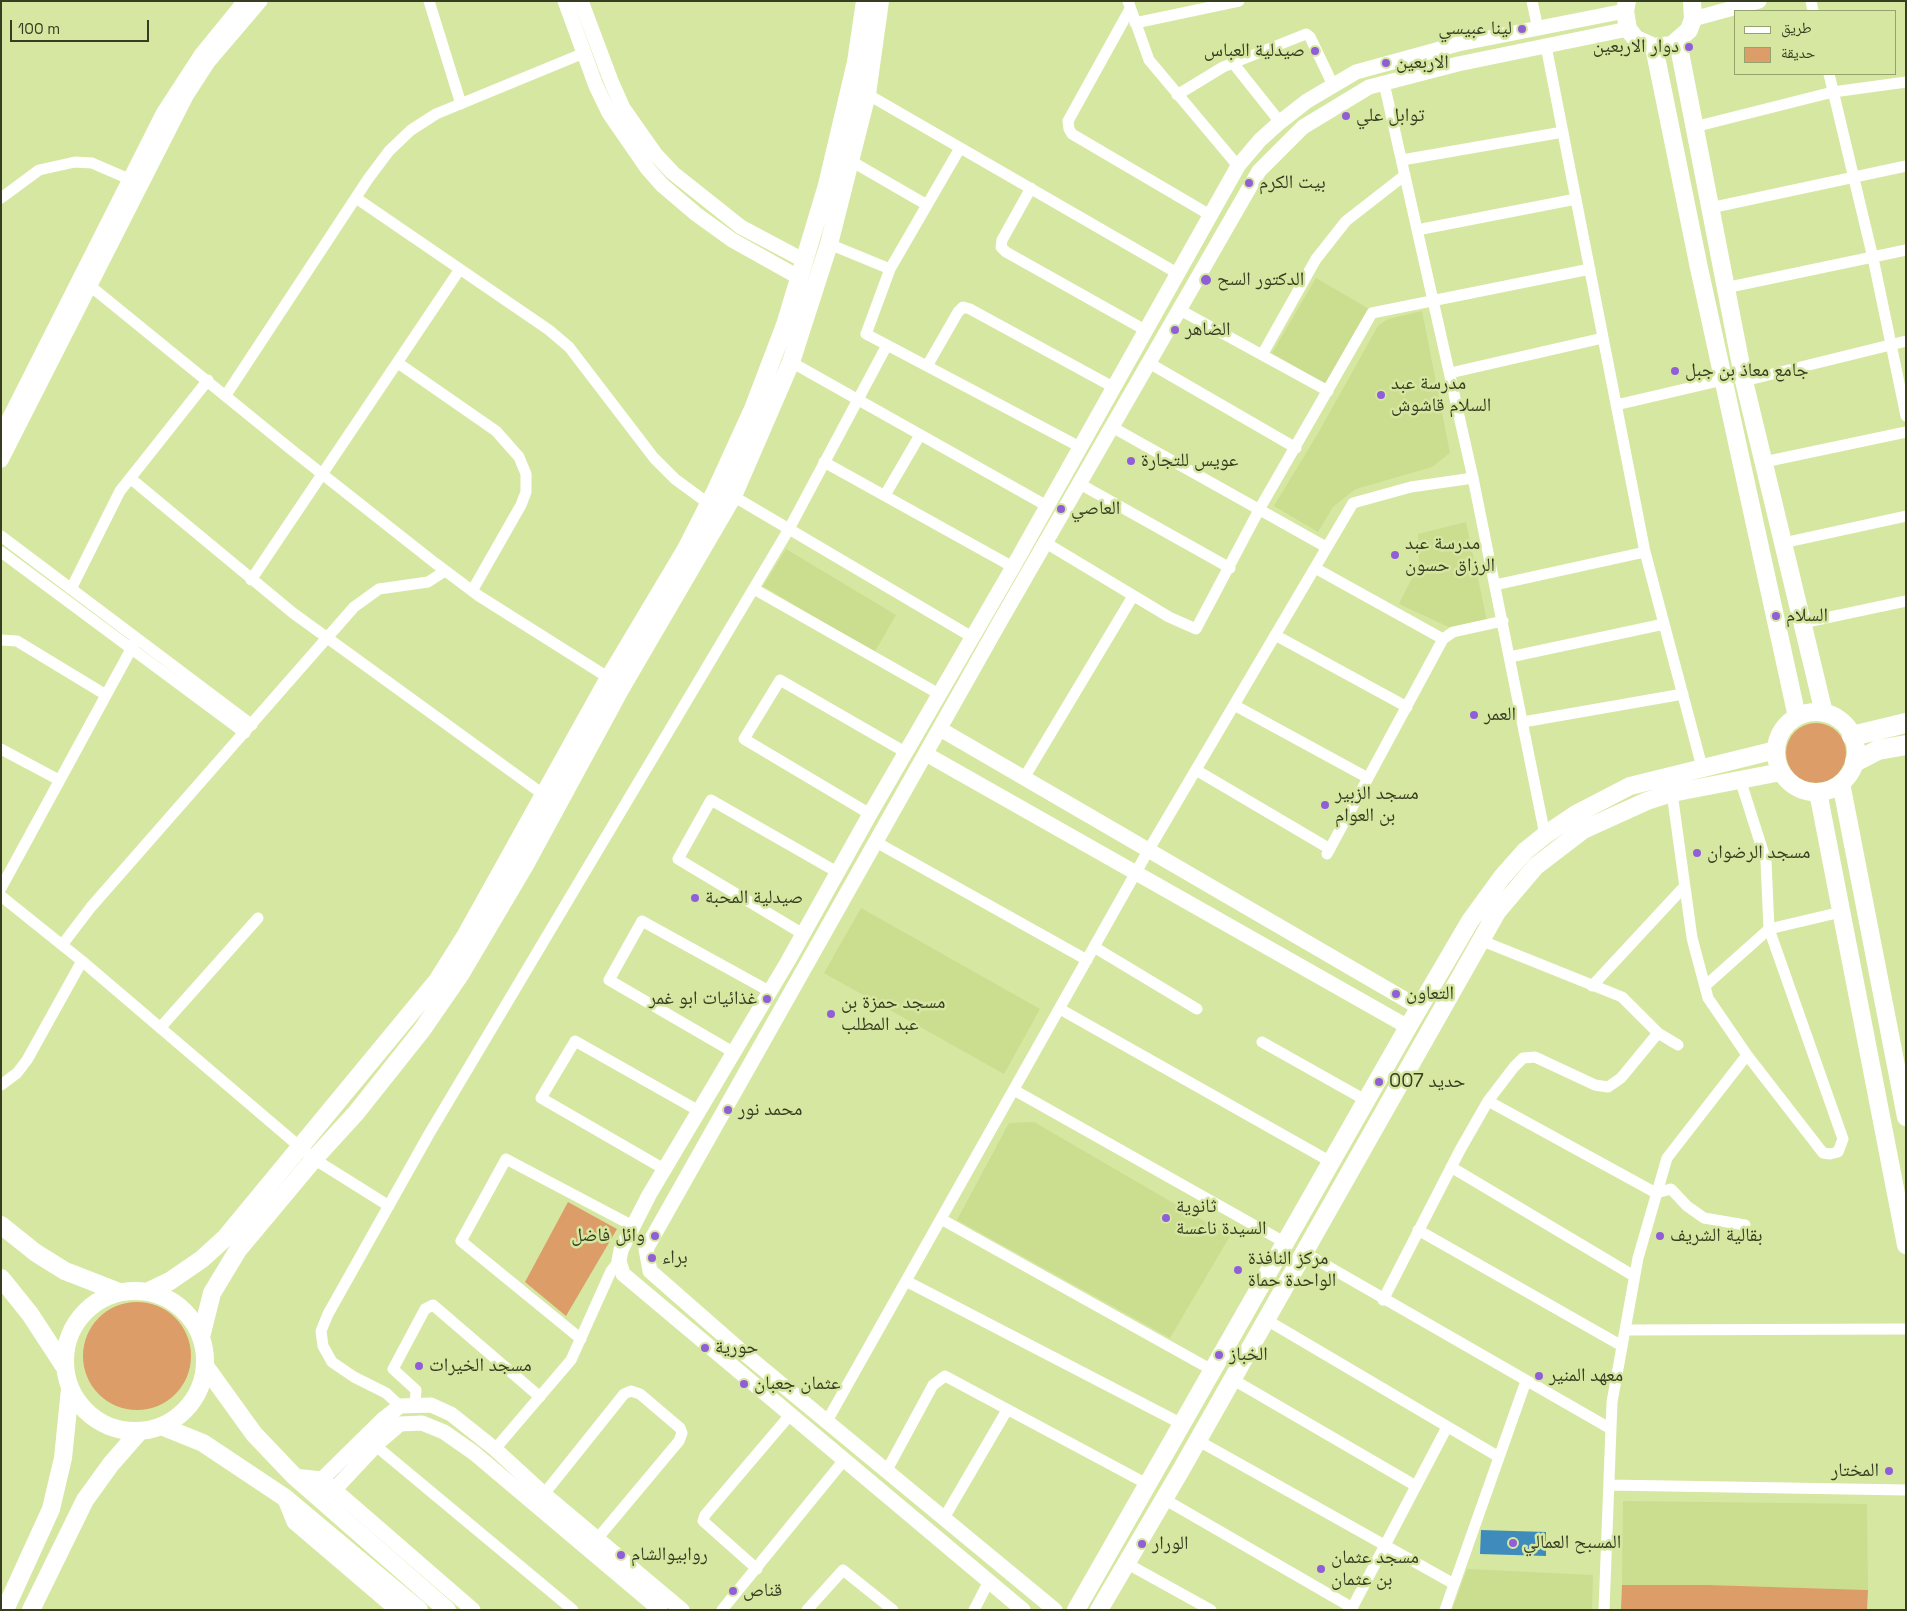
<!DOCTYPE html>
<html>
<head>
<meta charset="utf-8">
<style>
	body { margin:0 }
	#map { position:relative; width:1907px; height:1611px; overflow:hidden; background:#d6e7a1; font-family:"Space Grotesk","Noto Naskh Arabic",sans-serif }
	canvas { display:block }
	.frame { position:absolute; inset:0; border:2px solid #363d20; pointer-events:none }
	.legend { position:absolute; left:1734px; top:10px; width:162px; height:65px; box-sizing:border-box; background:#d6e7a1; border:1px solid #96a36d; margin:0; padding:6px 9px; list-style:none; font-size:15px; color:#363d20 }
	.legend li { display:flex; align-items:center; gap:10px; height:25px }
	.legend b { width:25px; border:1px solid #96a36d }
	.scale { position:absolute; left:10px; top:20px; width:139px; height:22px; box-sizing:border-box; border:2px solid #363d20; border-top:0; padding-left:6px; font-size:15px; line-height:18px; white-space:nowrap; color:#363d20; -webkit-text-stroke:4px #d6e7a1; paint-order:stroke }
</style>
</head>
<body>
<div id="map">
<canvas width="1907" height="1611"></canvas>
<div class="frame"></div>
<ul class="legend">
<li><b style="height:6px;background:#fff"></b>طريق</li>
<li><b style="height:14px;background:#dc9d69"></b>حديقة</li>
</ul>
<div class="scale">100 m</div>
</div>
<script>
const ctx = document.querySelector('canvas').getContext('2d');
ctx.lineJoin = 'round';
function paint(path, color) { ctx.fillStyle = color; ctx.fill(path, 'evenodd'); }
const poly = rows => new Path2D(rows.map(r => 'M' + r).join(''));
function strokePath(path, color, width, dash) { ctx.strokeStyle = color; ctx.lineWidth = width; ctx.lineCap = dash ? 'butt' : 'round'; ctx.setLineDash(dash || []); ctx.stroke(path); }
function drawText(font, color, halo, rows, align = 'center') {
  ctx.font = font + ' "Space Grotesk","Noto Naskh Arabic",sans-serif'; ctx.lineWidth = 5; ctx.setLineDash([]); ctx.textBaseline = 'middle'; ctx.strokeStyle = halo; ctx.fillStyle = color; for (const [text, x, y, turn = 0] of rows) {
    ctx.save(); ctx.translate(x, y); ctx.rotate((+turn || 0) * Math.PI / 180); ctx.textAlign = isNaN(turn) ? turn : align; if (halo) ctx.strokeText(text, 0, 0); ctx.fillText(text, 0, 0); ctx.restore();
  }
}
paint(poly([
	[1316,278,1369,309,1325,384,1272,353],
	[1422,311,1450,453,1432,467,1356,489,1349,494,1333,507,1318,532,1274,506,1317,435,1378,326,1388,319],
	[1466,522,1487,621,1453,629,1399,604,1419,564,1418,534],
	[786,549,896,615,874,653,763,586],
	[861,908,1040,1009,1004,1074,824,973],
	[1034,1122,1230,1236,1170,1338,957,1220,1009,1123],
	[1623,1501,1867,1504,1868,1590,1708,1585,1622,1585],
	[1467,1569,1593,1575,1592,1610,1452,1610]
]), '#cbdd8f');
paint(poly([
	'1786 753a30 30 0 1 1 60 0a30 30 0 1 1-60 0Z',
	[568,1202,617,1229,566,1316,525,1282],
	'83 1356a54 54 0 1 1 108 0a54 54 0 1 1-108 0Z',
	[1622,1585,1708,1585,1868,1590,1867,1610,1621,1610]
]), '#dc9d69');
paint(poly([
	[1481,1530,1546,1532,1546,1556,1480,1554]
]), '#3f8cbc');
strokePath(poly([
	[429,1,461,104],
	[1128,1,1149,60,1238,166],
	[1532,1,1538,29],
	[1811,1,1813,11],
	[1130,9,1068,121,1069,129,1072,134,1210,215],
	[1135,23,1239,1],
	[1546,46,1645,552],
	[1233,63,1280,122],
	[1829,74,1873,258,1906,416],
	[1384,83,1473,478,1545,835],
	[867,94,1177,273],
	[1177,95,1223,67,1306,34,1310,37,1333,85],
	[1694,127,1833,92,1906,82],
	[1402,160,1563,132],
	[851,161,927,205],
	[1031,188,1002,240,1001,247,1006,252,1145,330],
	[1,198,39,170,75,162,92,163,129,179],
	[356,198,549,330,569,347,654,458,675,479,709,504],
	[1710,208,1906,166],
	[1417,230,1576,199],
	[829,244,890,269],
	[89,285,293,451,435,563,479,596,609,678],
	[1725,288,1906,250],
	[1180,310,1328,391],
	[887,345,1080,447],
	[1262,355,1316,259,1346,221,1405,175],
	[791,362,1047,506],
	[398,363,496,431,519,457,526,474,526,492,521,505,472,591],
	[1149,363,1296,448],
	[927,366,958,312,963,307,970,309,1113,387],
	[1450,373,1603,338],
	[1744,381,1906,341],
	[226,395,368,179,389,151,411,130,436,114,584,53],
	[1616,405,1723,380],
	[1112,427,1326,547],
	[824,462,1013,567],
	[1764,462,1906,432],
	[130,478,293,613,544,795],
	[1080,484,1230,568],
	[885,495,920,435],
	[733,496,972,637],
	[1,536,252,725],
	[1046,543,1169,617,1196,629,1260,508,1372,313,1590,269],
	[1783,543,1906,516],
	[1,552,245,733],
	[1315,568,1443,639],
	[251,580,460,269],
	[1495,585,1645,552,1702,767],
	[71,589,120,491,208,380],
	[754,589,939,694],
	[1802,623,1906,601],
	[1275,635,1407,707],
	[1,640,17,641,106,695],
	[1510,657,1664,624],
	[1234,705,1368,778],
	[1523,722,1683,694],
	[1,749,59,780],
	[1196,770,1330,849],
	[1024,778,1133,596],
	[1672,793,1692,938,1708,998,1747,1055,1823,1153,1830,1154,1838,1152,1843,1139,1769,929,1766,861,1740,779],
	[870,814,744,739,780,680,905,752],
	[876,842,1087,960],
	[1327,854,1443,639,1453,632,1503,621],
	[1,888,135,642],
	[1,896,82,961,314,1159,389,1206],
	[803,934,678,859,711,800,837,872],
	[1480,940,1622,997,1658,1033,1678,1045],
	[62,945,91,907,354,607,379,589,428,582,445,571],
	[1094,947,1197,1009],
	[1592,986,1683,888],
	[1705,986,1769,929,1841,912],
	[1060,1009,1331,1162],
	[160,1028,258,918],
	[1262,1042,1367,1101],
	[733,1052,609,980,642,921,769,991],
	[1,1085,17,1073,27,1060,82,961],
	[1014,1090,1284,1242],
	[1488,1101,1656,1193,1671,1189,1687,1206,1704,1218,1745,1225],
	[1451,1167,1634,1276],
	[664,1169,541,1098,575,1041,699,1111],
	[941,1219,1212,1370],
	[1418,1230,1622,1346],
	[1303,1252,1611,1429],
	[906,1281,1182,1424],
	[1383,1300,1460,1150,1488,1101,1514,1067,1523,1058,1535,1057,1595,1085,1608,1087,1621,1078,1658,1033],
	[1265,1319,1499,1457],
	[1625,1330,1906,1329],
	[581,1339,461,1241,506,1159,633,1226],
	[1232,1379,1416,1486],
	[415,1405,416,1390,393,1369,425,1309,433,1305,540,1397],
	[400,1406,386,1393,354,1377,332,1362,323,1346,321,1331,328,1314,429,1134,789,529,887,345,866,334,890,269,960,148],
	[827,1421,1148,851,1353,503,1411,487,1473,478],
	[1197,1440,1454,1584],
	[376,1446,573,1610],
	[495,1449,571,1360,611,1271,619,1261],
	[887,1470,933,1385,945,1376,1147,1484],
	[1609,1485,1906,1490],
	[544,1494,624,1394,631,1391,640,1394,680,1428,682,1433,679,1441,597,1539],
	[1164,1499,1351,1607],
	[944,1518,1007,1410],
	[1126,1563,1211,1610],
	[757,1569,703,1521,705,1515,790,1415],
	[722,1610,844,1460],
	[807,1610,843,1570,893,1610],
	[974,1610,989,1581],
	[1351,1610,1447,1427],
	[1445,1610,1526,1381],
	[1604,1610,1612,1402,1638,1258,1667,1158,1747,1055]
]), '#fff', 11);
strokePath(poly([
	[565,1,596,86,609,113,647,168,662,185,696,214,732,240,800,278],
	[581,1,611,81,623,108,656,155,673,173,741,227,805,261],
	[1693,19,1759,1],
	[1,435,164,112,201,55,245,1],
	[1,460,186,96,208,62,260,1],
	[940,729,1420,1008],
	[926,754,1408,1027],
	[294,1476,322,1479,473,1610],
	[322,1479,382,1420,400,1406,431,1405,451,1414,495,1449,544,1494,682,1610],
	[335,1489,379,1442,400,1424,422,1423,444,1432,474,1453,660,1610],
	[284,1497,294,1522,397,1610],
	[1023,1610,623,1274,619,1261,621,1250,649,1195,788,961,870,814,1013,567,1238,166,1260,140,1280,122,1307,101,1356,72,1458,44,1625,11],
	[1055,1610,739,1349,650,1271,646,1249,998,625,1259,171,1303,127,1369,87,1458,64,1628,29]
]), '#fff', 15);
strokePath(poly([
	[1627,1,1625,11,1628,29,1636,39,1654,47,1672,45,1689,30,1693,19,1692,1],
	[1678,42,1744,381,1824,713],
	[1654,47,1699,268,1797,717],
	'1776 752a40 40 0 1 1 80 0a40 40 0 1 1-80 0Z',
	[1841,783,1906,1117],
	[1818,792,1906,1245],
	[1,1225,36,1253,65,1271,119,1292],
	[1,1278,30,1314,64,1366],
	'65 1361a70 70 0 1 1 140 0a70 70 0 1 1-140 0Z',
	[149,1291,170,1281,202,1259,225,1238,437,981,466,935,609,678,686,549,716,490,753,409,785,325,827,185,856,62,865,1],
	[201,1337,212,1293,238,1250,314,1159,356,1113,422,1030,460,975,525,865,621,688,733,496,791,362,829,244,867,94,880,1],
	[205,1366,254,1434,294,1476,447,1610],
	[161,1426,203,1443,284,1497,419,1610],
	[5,1610,51,1509,63,1458,70,1389],
	[31,1610,85,1500,111,1464,139,1432],
	[1076,1610,1408,1027,1470,921,1502,877,1525,851,1545,835,1576,814,1630,786,1776,750],
	[1099,1610,1181,1470,1497,912,1536,866,1583,830,1647,801,1672,793,1781,772]
]), '#fff', 18);
strokePath(poly([
	[1852,736,1906,723],
	[1855,762,1878,750,1906,745]
]), '#fff', 20);
for (const [x, y, r, color] of [
	[1522,29,5,"#905fd8"],
	[1689,47,5,"#905fd8"],
	[1315,51,5,"#905fd8"],
	[1386,63,5,"#905fd8"],
	[1346,116,5,"#905fd8"],
	[1249,183,5,"#905fd8"],
	[1206,280,6,"#905fd8"],
	[1175,330,5,"#905fd8"],
	[1675,371,5,"#905fd8"],
	[1381,395,5,"#905fd8"],
	[1131,461,5,"#905fd8"],
	[1061,509,5,"#905fd8"],
	[1395,555,5,"#905fd8"],
	[1776,616,5,"#905fd8"],
	[1474,715,5,"#905fd8"],
	[1325,805,5,"#905fd8"],
	[1697,853,5,"#905fd8"],
	[695,898,5,"#905fd8"],
	[1396,994,5,"#905fd8"],
	[767,999,5,"#905fd8"],
	[831,1014,5,"#905fd8"],
	[1379,1082,5,"#905fd8"],
	[728,1110,5,"#905fd8"],
	[1166,1218,5,"#905fd8"],
	[655,1236,5,"#905fd8"],
	[1660,1236,5,"#905fd8"],
	[652,1258,5,"#905fd8"],
	[1238,1270,5,"#905fd8"],
	[705,1348,5,"#905fd8"],
	[1219,1355,5,"#905fd8"],
	[419,1366,5,"#905fd8"],
	[1539,1376,5,"#905fd8"],
	[744,1384,5,"#905fd8"],
	[1889,1471,5,"#905fd8"],
	[1513,1543,5,"#905fd8"],
	[1142,1544,5,"#905fd8"],
	[621,1555,5,"#905fd8"],
	[1321,1569,5,"#905fd8"],
	[733,1591,5,"#905fd8"]
]) { const dot = new Path2D(); dot.arc(x, y, r, 0, 2 * Math.PI); ctx.fillStyle = color; ctx.fill(dot); strokePath(dot, '#d6e7a1', 2); }
drawText('19px', '#363d20', '#d6e7a1', [
	["لينا عبيسي",1512,29,"right"],
	["دوار الاربعين",1679,47,"right"],
	["صيدلية العباس",1305,51,"right"],
	["الاربعين",1396,63],
	["توابل علي",1356,116],
	["بيت الكرم",1259,183],
	["الدكتور السح",1217,280],
	["الضاهر",1185,330],
	["جامع معاذ بن جبل",1685,371],
	["مدرسة عبد",1391,384],
	["السلام قاشوش",1391,406],
	["عويس للتجارة",1141,461],
	["العاصي",1071,509],
	["مدرسة عبد",1405,544],
	["الرزاق حسون",1405,566],
	["السلام",1786,616],
	["العمر",1484,715],
	["مسجد الزبير",1335,794],
	["بن العوام",1335,816],
	["مسجد الرضوان",1707,853],
	["صيدلية المحبة",705,898],
	["التعاون",1406,994],
	["غذائيات ابو غمر",757,999,"right"],
	["مسجد حمزة بن",841,1003],
	["عبد المطلب",841,1025],
	["حديد 007",1389,1082],
	["محمد نور",738,1110],
	["ثانوية",1176,1207],
	["السيدة ناعسة",1176,1229],
	["وائل فاضل",645,1236,"right"],
	["بقالية الشريف",1670,1236],
	["براء",662,1258],
	["مركز النافذة",1248,1259],
	["الواحدة حماة",1248,1281],
	["حورية",715,1348],
	["الخباز",1229,1355],
	["مسجد الخيرات",429,1366],
	["معهد المنير",1549,1376],
	["عثمان جعبان",754,1384],
	["المختار",1879,1471,"right"],
	["المسبح العمالي",1523,1543],
	["الورار",1152,1544],
	["روابيوالشام",631,1555],
	["مسجد عثمان",1331,1558],
	["بن عثمان",1331,1580],
	["قناص",743,1591]
], 'left');
</script>
</body>
</html>
